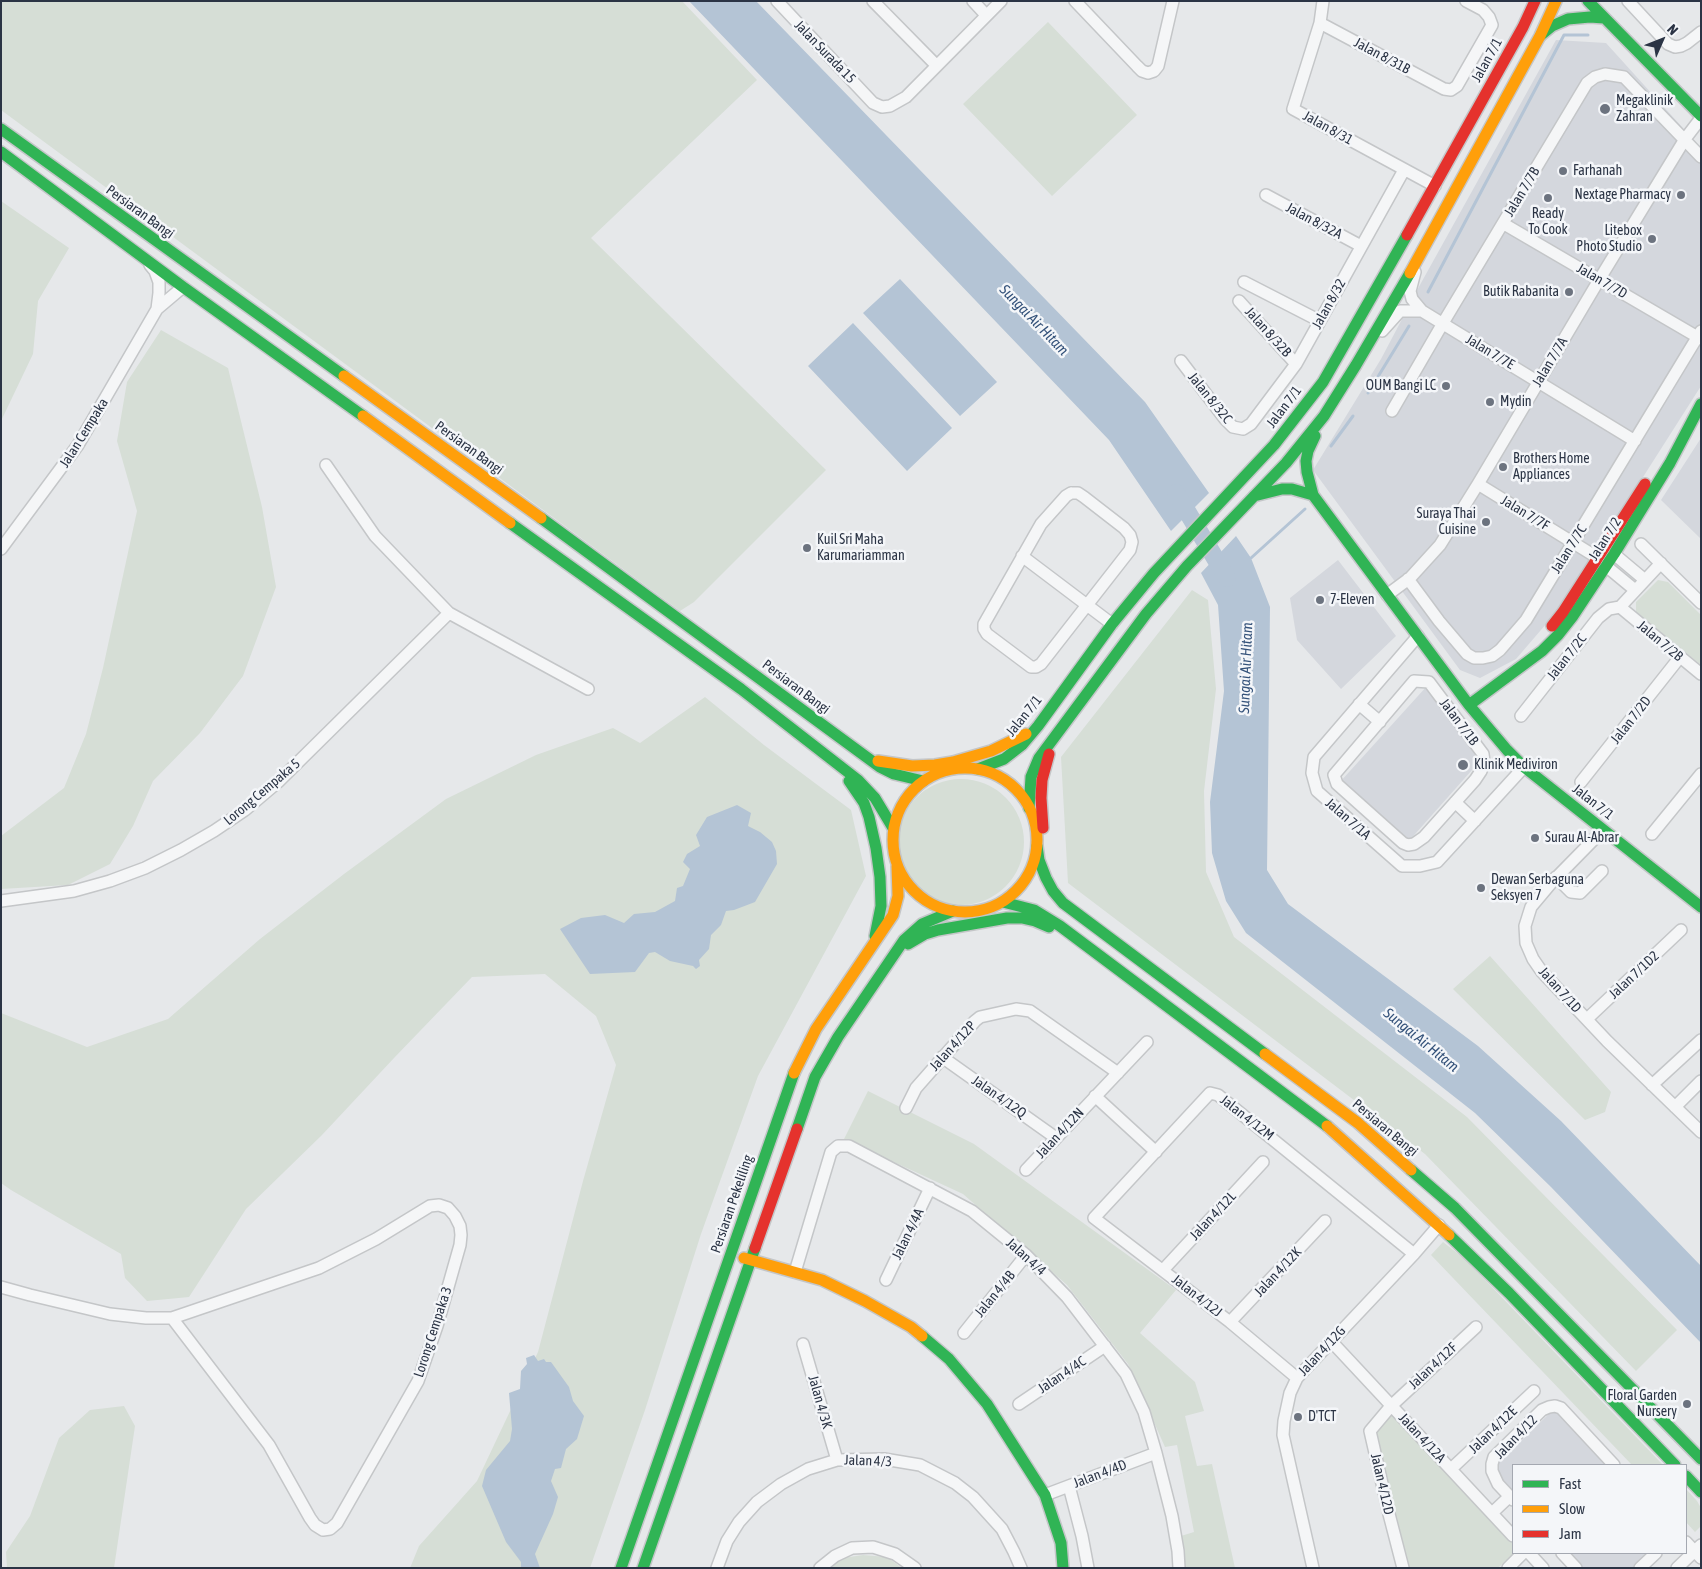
<!DOCTYPE html>
<html>
<head>
<meta charset="utf-8">
<style>
	body { margin:0 }
	#map { position:relative; width:1702px; height:1569px; overflow:hidden; background:#e6e8ea; font-family:"Asap Condensed",sans-serif }
	canvas { display:block }
	.frame { position:absolute; inset:0; border:2px solid #2b3445; pointer-events:none }
	.legend { position:absolute; left:1512px; top:1464px; width:175px; height:90px; box-sizing:border-box; background:#f4f6f9; border:1px solid #a4a8b1; margin:0; padding:6px 9px; list-style:none; font-size:15px; color:#2b3445 }
	.legend li { display:flex; align-items:center; gap:10px; height:25px }
	.legend b { width:25px; border:1px solid #a4a8b1 }
	.north { position:absolute; left:1637px; top:15px; width:50px; height:50px; -webkit-text-stroke:4px #f4f6f9; paint-order:stroke; rotate:46deg; font-size:14px; font-weight:700; line-height:20px; text-align:center; color:#2b3445 }
	.north::after { content:''; display:block; margin:auto; width:18px; height:22px; background:#2b3445; clip-path:polygon(50% 0,100% 100%,50% 72%,0 100%) }
</style>
</head>
<body>
<div id="map">
<canvas width="1702" height="1569"></canvas>
<div class="frame"></div>
<ul class="legend">
<li><b style="height:6px;background:#30b455"></b>Fast</li>
<li><b style="height:6px;background:#ff9f0a"></b>Slow</li>
<li><b style="height:6px;background:#e5322d"></b>Jam</li>
</ul>
<div class="north">N</div>
</div>
<script>
const ctx = document.querySelector('canvas').getContext('2d');
ctx.lineJoin = 'round';
function paint(path, color) { ctx.fillStyle = color; ctx.fill(path, 'evenodd'); }
const poly = rows => new Path2D(rows.map(r => 'M' + r).join(''));
function strokePath(path, color, width, dash) { ctx.strokeStyle = color; ctx.lineWidth = width; ctx.lineCap = dash ? 'butt' : 'round'; ctx.setLineDash(dash || []); ctx.stroke(path); }
function drawText(font, color, halo, rows, align = 'center') {
  ctx.font = font + ' "Asap Condensed",sans-serif'; ctx.lineWidth = 5; ctx.setLineDash([]); ctx.textBaseline = 'middle'; ctx.strokeStyle = halo; ctx.fillStyle = color; for (const [text, x, y, turn = 0] of rows) {
    ctx.save(); ctx.translate(x, y); ctx.rotate((+turn || 0) * Math.PI / 180); ctx.textAlign = isNaN(turn) ? turn : align; if (halo) ctx.strokeText(text, 0, 0); ctx.fillText(text, 0, 0); ctx.restore();
  }
}
paint(poly([
	[1556,40,1606,43,1701,148,1701,386,1559,609,1516,659,1480,678,1460,670,1313,470,1381,359,1421,283],
	[1701,438,1701,539,1661,500],
	[1338,560,1396,636,1341,689,1297,640,1290,598],
	[1427,686,1480,755,1480,761,1408,842,1340,782],
	[1553,1410,1560,1412,1610,1465,1513,1465,1513,1493,1502,1481,1495,1466],
	[1569,1553,1651,1553,1635,1568,1583,1568]
]), '#d4d7dd');
paint(poly([
	[1,1,682,1,757,80,591,238,826,470,694,602,680,611,1,110],
	[1048,22,1137,115,1052,196,963,104],
	[1,201,69,248,38,301,33,354,1,421],
	[161,330,228,368,262,507,276,587,243,676,200,733,153,781,133,826,110,864,68,885,1,889,1,836,64,788,86,734,103,668,137,511,117,441,127,382],
	[1658,580,1668,582,1701,615,1701,665,1636,612,1636,602],
	[1192,590,1208,600,1216,689,1204,791,1206,872,1234,937,1467,1117,1677,1330,1636,1371,1425,1154,1068,883,1061,757],
	[705,697,764,745,851,810,866,876,758,1076,701,1234,645,1410,590,1568,410,1568,419,1546,477,1481,538,1352,583,1181,616,1065,596,1016,545,974,472,977,394,1058,322,1135,246,1209,189,1297,147,1301,125,1278,121,1254,11,1190,1,1183,1,1013,87,1047,168,1019,260,939,344,874,446,799,536,755,613,728,640,743],
	'898 842a63 63 0 1 1 126 0a63 63 0 1 1-126 0Z',
	[1490,956,1611,1092,1605,1112,1585,1120,1453,989],
	[868,1091,974,1144,1176,1290,1140,1333,1195,1382,1204,1411,1185,1416,1197,1466,1212,1464,1235,1568,1184,1568,1185,1556,1181,1536,1194,1532,1177,1445,1165,1447,1128,1364,1067,1285,963,1194,844,1139],
	[1443,1242,1465,1259,1663,1465,1632,1465,1431,1255],
	[124,1406,135,1426,114,1568,7,1568,6,1552,30,1516,59,1438,90,1410],
	[1391,1411,1513,1544,1514,1553,1498,1568,1408,1568,1393,1507,1376,1430],
	[1686,1489,1697,1501,1701,1508,1701,1526,1695,1532,1686,1522],
	[863,1555,887,1557,902,1568,827,1568,843,1558]
]), '#d6ded6');
paint(poly([
	[689,1,756,1,1145,402,1209,493,1171,531,1109,440],
	[900,279,997,382,960,416,863,313],
	[853,323,952,428,907,471,808,366],
	[1236,536,1251,558,1270,607,1267,870,1288,904,1478,1046,1561,1121,1701,1266,1701,1343,1551,1187,1475,1113,1246,933,1226,901,1212,853,1210,802,1224,691,1218,605,1201,573],
	[737,805,751,813,748,826,760,832,772,842,776,851,777,864,755,902,734,910,726,911,721,925,711,935,709,949,699,960,700,966,696,969,693,966,670,961,655,952,649,953,635,972,590,974,560,929,581,918,605,915,624,923,634,914,655,912,675,901,677,888,683,886,690,869,683,862,687,854,700,846,696,835,707,817],
	[534,1355,538,1361,544,1359,546,1362,551,1362,569,1387,573,1401,584,1416,577,1439,566,1449,561,1468,555,1469,551,1481,558,1497,553,1514,535,1554,540,1568,521,1568,521,1562,506,1542,482,1486,486,1470,510,1441,512,1429,509,1393,520,1389,521,1371,527,1364,526,1358]
]), '#b4c4d5');
strokePath(poly([
	[1428,292,1564,35,1588,35],
	[1368,393,1409,326],
	[1331,446,1353,416],
	[1251,558,1305,509]
]), '#b4c4d5', 3);
strokePath(poly([
	[1176,493,1227,578]
]), '#b4c4d5', 18);
const street = poly([
	[777,1,873,103,882,107,890,106,906,97,1001,1],
	[873,1,936,65],
	[973,1,986,15],
	[1075,1,1137,66,1142,71,1148,73,1154,71,1158,66,1173,1],
	[1323,1,1320,23,1293,109,1435,186],
	[1628,1,1668,44,1675,47,1681,46,1687,43,1701,32],
	[1320,23,1444,89,1451,90,1457,86,1492,25,1489,17,1483,10,1466,1],
	[1266,195,1361,246],
	[1504,224,1701,339],
	[1415,272,1410,291,1412,299,1422,311,1635,441],
	[1244,282,1320,321],
	[1239,301,1296,364],
	[157,309,183,287],
	[1382,331,1400,311,1422,311],
	[1181,361,1225,419,1233,427,1243,429,1251,424,1296,364,1404,170],
	[1392,411,1443,323,1587,83,1595,77,1605,74,1624,77,1701,157],
	[326,465,375,536,449,613,588,689],
	[1478,484,1598,558],
	[1071,493,1078,493,1084,497,1124,528,1130,535,1132,542,1130,550,1041,664,1036,667,1031,667,987,634,984,629,984,624,1041,524,1066,496,1071,493],
	[1641,544,1701,603],
	[1,549,78,445,157,309,159,293,159,282,155,271,150,265],
	[1614,554,1645,580],
	[1022,556,1112,624],
	[1606,566,1635,590],
	[1408,579,1439,621,1467,654,1474,658,1483,658,1492,656,1500,650,1526,620,1701,331],
	[1387,595,1410,578,1440,545,1478,484,1599,280,1685,139,1701,118],
	[1620,607,1701,674],
	[1620,607,1661,563],
	[1418,636,1314,757,1312,773,1317,791,1402,866,1420,866,1437,862,1524,767],
	[1414,681,1429,682,1483,754,1484,762,1481,771,1475,780,1424,837,1414,844,1408,845,1403,843,1337,784,1334,775,1414,681],
	[1359,704,1380,722],
	[1521,716,1598,618,1609,609,1620,607],
	[1581,782,1680,657],
	[1455,802,1475,821],
	[1603,830,1552,882,1531,907,1525,926,1526,943,1533,959,1542,972,1607,1041,1701,1132],
	[1652,834,1701,774],
	[1556,877,1571,892,1580,893,1602,871],
	[1,901,74,891,110,881,145,868,181,850,214,831,245,810,278,782,449,613],
	[1587,1019,1681,930],
	[942,1057,1056,1138],
	[1652,1085,1701,1040],
	[1095,1096,1156,1152],
	[1675,1107,1701,1081],
	[906,1108,916,1088,975,1021,980,1017,1016,1009,1030,1011,1118,1073],
	[1026,1170,1147,1042],
	[1163,1270,1263,1162],
	[795,1272,831,1152,838,1146,849,1146,972,1211,1026,1255,1067,1297,1126,1374,1144,1412,1156,1453,1172,1516,1178,1551,1179,1568],
	[886,1280,930,1188],
	[1,1287,30,1295,110,1314,146,1318,172,1318,319,1268,376,1239,430,1206,439,1205,448,1208,455,1216,460,1226,461,1235,460,1245,437,1326,418,1381,337,1523,330,1529,323,1530,315,1525,310,1518,269,1445,172,1318],
	[1230,1322,1325,1221],
	[964,1333,1026,1255],
	[1331,1341,1513,1536],
	[803,1344,837,1460],
	[1297,1378,1230,1322,1094,1218,1210,1093,1218,1095,1414,1254],
	[1019,1404,1105,1346],
	[1451,1469,1534,1391],
	[1069,1486,1082,1536,1088,1568],
	[1045,1495,1156,1453],
	[1513,1500,1498,1484,1492,1471,1492,1464,1494,1457,1542,1410,1549,1407,1555,1406,1561,1408,1614,1465],
	[1492,1513,1510,1496],
	[1686,1542,1701,1558],
	[1529,1553,1543,1568],
	[1562,1553,1576,1568],
	[717,1568,727,1541,739,1522,757,1502,781,1484,808,1469,837,1460,884,1459,920,1465,955,1483,973,1497,1002,1529,1014,1552,1021,1568],
	[820,1568,835,1556,852,1548,873,1547,895,1554,915,1568],
	[1313,1568,1283,1435,1284,1421,1290,1393,1297,1378,1414,1254,1439,1225],
	[1403,1568,1389,1514,1370,1431,1391,1406,1476,1327],
	[1508,1568,1523,1553],
	[1640,1568,1656,1553],
	[1677,1568,1701,1545]
]);
const fast = poly([
	[1588,1,1701,116],
	[1541,35,1552,26,1568,19,1590,17,1604,18],
	[1,129,344,376],
	[1,152,183,287,363,416],
	[1315,436,1308,451,1306,461,1307,472,1313,495,1469,705,1507,750,1524,767,1701,907],
	[1254,496,1282,489,1292,489,1313,495],
	[541,518,880,767,894,774,923,781],
	[510,523,741,689,858,780,875,798,893,828],
	[1469,705,1542,651,1558,635,1573,616,1614,554,1670,463,1701,404],
	[978,769,1004,759,1022,745,1038,726,1112,624,1154,573,1274,445,1323,382,1407,235],
	[849,781,864,803,869,817,876,848,880,877,881,906,875,936],
	[1029,808,1031,777,1039,758,1146,614,1187,566,1286,463,1324,416,1356,365,1410,273],
	[1037,846,1039,860,1046,878,1053,891,1063,903,1265,1054],
	[1003,902,1034,910,1060,926,1327,1126],
	[908,944,925,934,938,930,1007,918,1022,918,1035,921,1049,927],
	[797,1129,815,1077,838,1037,904,940,922,924,953,911],
	[1411,1170,1455,1208,1701,1459],
	[1449,1235,1509,1293,1675,1465],
	[922,1336,949,1359,987,1404,1045,1495,1061,1543,1063,1568],
	[1686,1476,1701,1492],
	[621,1568,794,1073],
	[643,1568,755,1248]
]);
const slow = poly([
	[1410,273,1540,36,1556,1],
	[344,376,541,518],
	[363,416,510,523],
	[878,761,912,766,935,765,953,762,991,751,1026,734],
	'893 840a72 72 0 1 1 144 0a72 72 0 1 1-144 0Z',
	[1265,1054,1358,1123,1411,1170],
	[794,1073,816,1029,893,915,898,896,897,866],
	[1327,1126,1449,1235],
	[744,1258,822,1280,865,1301,911,1327,922,1336]
]);
const jam = poly([
	[1407,235,1523,27,1535,1],
	[1552,626,1563,612,1645,484],
	[1043,828,1041,798,1042,780,1049,754],
	[755,1248,797,1129]
]);
strokePath(street, '#c4c6c8', 14);
strokePath(fast, '#c4c6c8', 14);
strokePath(slow, '#c4c6c8', 14);
strokePath(jam, '#c4c6c8', 14);
strokePath(street, '#f5f6f7', 11);
strokePath(fast, '#30b455', 11);
strokePath(slow, '#ff9f0a', 11);
strokePath(jam, '#e5322d', 11);
for (const [x, y, r, color] of [
	[1605,109,6,"#6c737f"],
	[1563,171,5,"#6c737f"],
	[1681,195,5,"#6c737f"],
	[1548,198,5,"#6c737f"],
	[1652,239,5,"#6c737f"],
	[1569,292,5,"#6c737f"],
	[1446,386,5,"#6c737f"],
	[1490,402,5,"#6c737f"],
	[1503,467,5,"#6c737f"],
	[1486,522,5,"#6c737f"],
	[807,548,5,"#6c737f"],
	[1320,600,5,"#6c737f"],
	[1463,765,6,"#6c737f"],
	[1535,838,5,"#6c737f"],
	[1481,888,5,"#6c737f"],
	[1687,1404,5,"#6c737f"],
	[1298,1417,5,"#6c737f"]
]) { const dot = new Path2D(); dot.arc(x, y, r, 0, 2 * Math.PI); ctx.fillStyle = color; ctx.fill(dot); strokePath(dot, '#f4f6f9', 2); }
drawText('14px', '#2b3445', '#f4f6f9', [
	["Jalan Surada 15",825,52,46],
	["Jalan 8/31B",1382,56,28],
	["Jalan 7/1",1487,60,-61],
	["Jalan 8/31",1328,128,29],
	["Jalan 7/7B",1522,192,-59],
	["Persiaran Bangi",140,212,36],
	["Jalan 8/32A",1314,221,28],
	["Jalan 7/7D",1602,281,30],
	["Jalan 8/32",1329,304,-61],
	["Jalan 8/32B",1268,332,48],
	["Jalan 7/7E",1490,352,31],
	["Jalan 7/7A",1550,362,-59],
	["Jalan 8/32C",1210,398,51],
	["Jalan 7/1",1284,407,-53],
	["Jalan Cempaka",84,433,-58],
	["Persiaran Bangi",469,448,36],
	["Jalan 7/7F",1525,513,31],
	["Jalan 7/2",1605,539,-58],
	["Jalan 7/7C",1569,549,-58],
	["Jalan 7/2B",1660,641,40],
	["Jalan 7/2C",1567,657,-52],
	["Persiaran Bangi",796,687,37],
	["Jalan 7/1",1024,716,-51],
	["Jalan 7/2D",1631,720,-52],
	["Jalan 7/1B",1459,722,53],
	["Lorong Cempaka 5",262,792,-40],
	["Jalan 7/1",1593,802,38],
	["Jalan 7/1A",1348,819,41],
	["Jalan 7/1D2",1634,975,-43],
	["Jalan 7/1D",1560,990,48],
	["Jalan 4/12P",953,1046,-48],
	["Jalan 4/12Q",999,1097,35],
	["Jalan 4/12M",1247,1118,38],
	["Persiaran Bangi",1385,1128,40],
	["Jalan 4/12N",1060,1133,-47],
	["Persiaran Pekeliling",732,1204,-71],
	["Jalan 4/12L",1213,1216,-47],
	["Jalan 4/4A",908,1234,-64],
	["Jalan 4/4",1026,1257,42],
	["Jalan 4/12K",1278,1272,-47],
	["Jalan 4/4B",995,1294,-51],
	["Jalan 4/12J",1197,1296,38],
	["Lorong Cempaka 3",433,1332,-72],
	["Jalan 4/12G",1322,1351,-47],
	["Jalan 4/12F",1433,1366,-43],
	["Jalan 4/4C",1062,1375,-34],
	["Jalan 4/3K",820,1402,74],
	["Jalan 4/12E",1493,1430,-44],
	["Jalan 4/12",1516,1437,-46],
	["Jalan 4/12A",1422,1438,47],
	["Jalan 4/3",868,1461,2],
	["Jalan 4/4D",1100,1474,-21],
	["Jalan 4/12D",1382,1484,77]
]);
drawText('14px', '#2b3445', '#f4f6f9', [
	["Megaklinik",1616,101],
	["Zahran",1616,117],
	["Farhanah",1573,171],
	["Nextage Pharmacy",1671,195,"right"],
	["Ready",1548,214,"center"],
	["To Cook",1548,230,"center"],
	["Litebox",1642,231,"right"],
	["Photo Studio",1642,247,"right"],
	["Butik Rabanita",1559,292,"right"],
	["OUM Bangi LC",1436,386,"right"],
	["Mydin",1500,402],
	["Brothers Home",1513,459],
	["Appliances",1513,475],
	["Suraya Thai",1476,514,"right"],
	["Cuisine",1476,530,"right"],
	["Kuil Sri Maha",817,540],
	["Karumariamman",817,556],
	["7-Eleven",1330,600],
	["Klinik Mediviron",1474,765],
	["Surau Al-Abrar",1545,838],
	["Dewan Serbaguna",1491,880],
	["Seksyen 7",1491,896],
	["Floral Garden",1677,1396,"right"],
	["Nursery",1677,1412,"right"],
	["D'TCT",1308,1417]
], 'left');
drawText('italic 15px', '#34527a', '#f4f6f9', [
	["Sungai Air Hitam",1034,320,46],
	["Sungai Air Hitam",1246,668,-88],
	["Sungai Air Hitam",1421,1040,39]
]);
</script>
</body>
</html>
